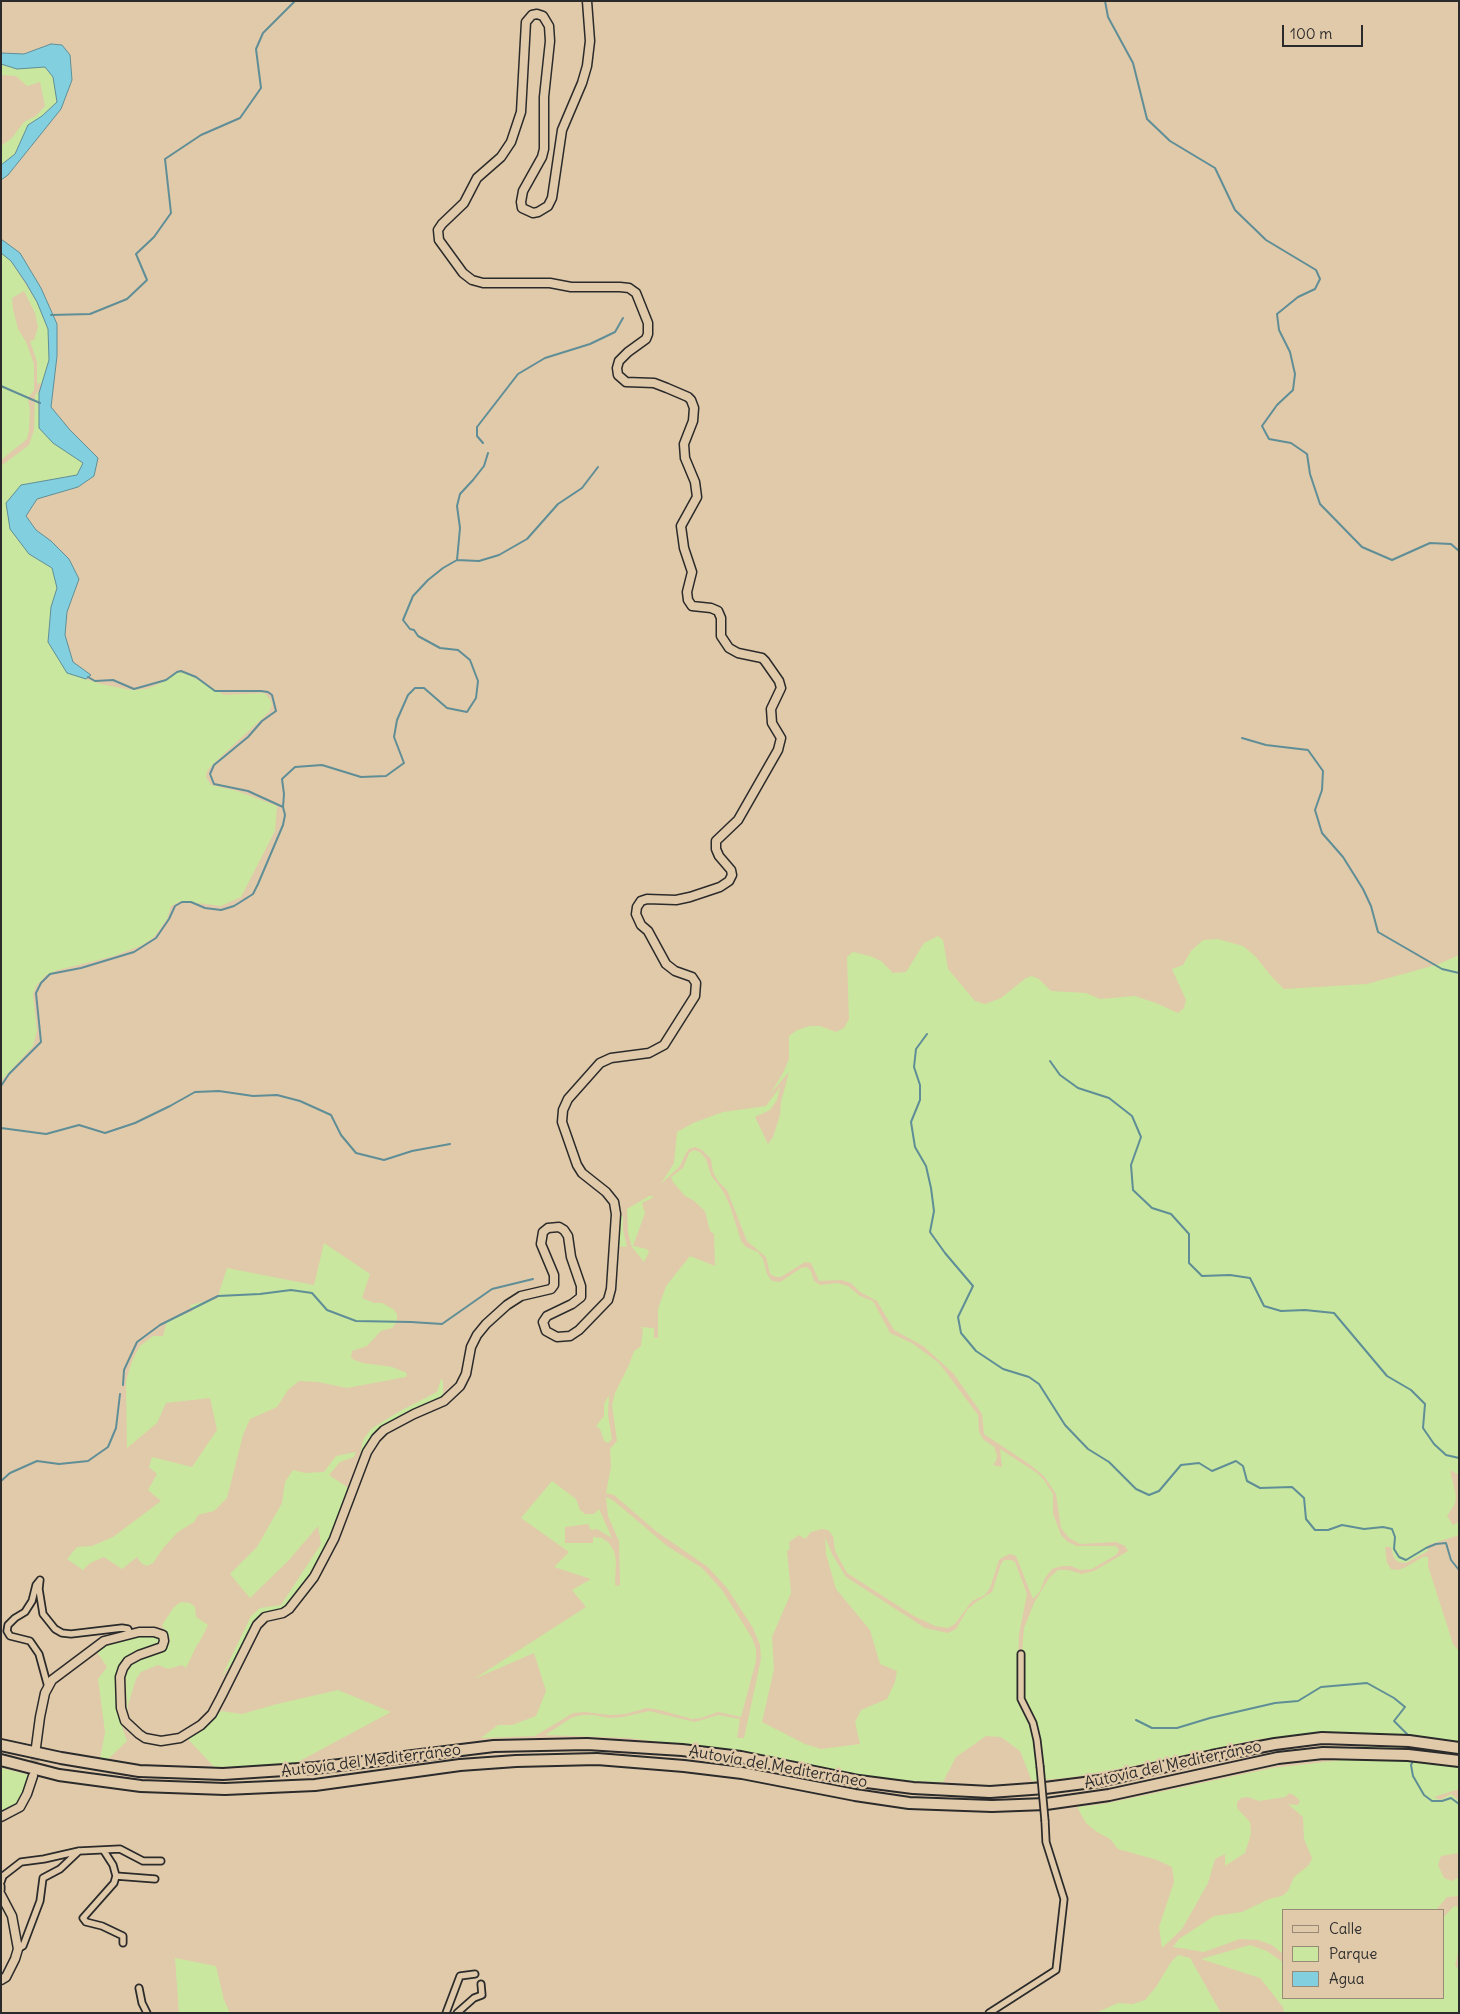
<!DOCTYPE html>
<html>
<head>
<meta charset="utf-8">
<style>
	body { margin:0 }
	#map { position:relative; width:1460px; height:2014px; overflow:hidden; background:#e1caaa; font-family:Delius,sans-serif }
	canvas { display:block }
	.frame { position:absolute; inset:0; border:2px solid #2b2b2b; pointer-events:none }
	.legend { position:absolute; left:1282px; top:1909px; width:162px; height:90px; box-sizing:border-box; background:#e1caaa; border:1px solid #988a77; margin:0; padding:6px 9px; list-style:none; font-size:15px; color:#2b2b2b }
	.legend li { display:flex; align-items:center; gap:10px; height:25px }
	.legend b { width:25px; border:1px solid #988a77 }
	.scale { position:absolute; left:1282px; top:25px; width:81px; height:22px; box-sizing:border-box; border:2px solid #2b2b2b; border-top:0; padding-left:6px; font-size:15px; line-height:18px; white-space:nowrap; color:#2b2b2b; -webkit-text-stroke:4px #e1caaa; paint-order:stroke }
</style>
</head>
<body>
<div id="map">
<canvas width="1460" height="2014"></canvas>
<div class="frame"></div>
<ul class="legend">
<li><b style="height:6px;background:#e1caaa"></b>Calle</li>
<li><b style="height:14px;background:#c9e79f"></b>Parque</li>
<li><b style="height:14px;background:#82d0df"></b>Agua</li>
</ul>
<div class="scale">100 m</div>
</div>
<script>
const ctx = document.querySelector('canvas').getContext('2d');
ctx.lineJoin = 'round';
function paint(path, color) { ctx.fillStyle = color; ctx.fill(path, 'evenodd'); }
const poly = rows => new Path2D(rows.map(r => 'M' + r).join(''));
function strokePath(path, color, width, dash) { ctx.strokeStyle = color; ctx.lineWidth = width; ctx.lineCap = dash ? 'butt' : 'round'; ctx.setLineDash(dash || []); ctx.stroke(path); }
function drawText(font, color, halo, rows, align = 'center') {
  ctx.font = font + ' Delius,sans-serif'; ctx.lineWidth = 5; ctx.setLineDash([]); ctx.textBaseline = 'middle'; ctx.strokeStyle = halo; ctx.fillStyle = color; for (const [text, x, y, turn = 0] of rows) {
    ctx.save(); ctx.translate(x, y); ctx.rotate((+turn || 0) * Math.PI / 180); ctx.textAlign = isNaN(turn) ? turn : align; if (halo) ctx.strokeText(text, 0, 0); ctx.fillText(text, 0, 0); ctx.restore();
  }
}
paint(poly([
	[1,64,17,69,45,67,53,77,57,102,42,116,28,125,15,154,1,165,1,146,12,138,24,122,36,116,45,106,40,82,27,86,16,76,2,75],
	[1,253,11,261,37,302,48,329,49,360,42,384,37,383,37,362,30,341,34,340,38,327,35,313,24,291,12,298,13,309,18,329,26,342,34,364,34,390,28,398,30,411,29,430,27,439,1,460],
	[41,389,38,408,73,455,83,463,77,475,21,485,29,554,52,568,57,588,51,607,48,642,67,673,101,684,130,690,147,689,163,682,177,672,186,673,224,695,264,693,269,698,272,704,269,712,214,763,207,771,206,777,211,785,237,791,277,806,275,831,241,897,221,906,181,901,171,906,167,919,154,937,142,945,114,956,58,970,46,975,36,986,33,994,37,1031,33,1046,1,1081,1,466,29,445,34,430,35,395],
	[938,936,943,940,948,969,975,1001,985,1004,1001,998,1026,978,1032,976,1039,979,1051,991,1086,993,1100,999,1135,996,1156,1003,1178,1013,1184,1008,1186,1000,1172,969,1183,965,1191,951,1203,940,1218,939,1243,946,1256,957,1271,976,1284,989,1367,984,1439,964,1459,955,1459,1475,1450,1470,1456,1496,1455,1504,1447,1516,1453,1525,1459,1522,1459,1535,1428,1545,1428,1551,1406,1563,1398,1562,1394,1558,1391,1547,1385,1547,1387,1563,1391,1569,1398,1570,1406,1567,1423,1557,1428,1557,1428,1566,1453,1644,1459,1651,1459,1789,1434,1797,1440,1800,1451,1794,1459,1801,1459,1853,1441,1856,1438,1865,1444,1878,1452,1881,1459,1877,1459,1896,1447,1897,1436,1910,1284,1910,1284,1955,1272,1945,1258,1940,1240,1939,1204,1952,1173,1947,1179,1939,1214,1916,1242,1912,1269,1899,1282,1896,1288,1891,1294,1877,1309,1865,1312,1858,1304,1839,1303,1817,1288,1804,1298,1805,1300,1801,1295,1796,1290,1793,1285,1797,1259,1801,1248,1797,1241,1798,1237,1802,1237,1808,1250,1822,1251,1834,1245,1853,1225,1866,1225,1854,1215,1859,1208,1883,1182,1929,1162,1948,1159,1927,1174,1882,1172,1867,1157,1860,1118,1849,1110,1839,1097,1832,1086,1823,1077,1807,1104,1804,1272,1768,1360,1758,1360,1734,1316,1733,1259,1739,1127,1767,1073,1777,1032,1781,1020,1751,1001,1737,986,1736,956,1757,943,1782,867,1779,747,1753,629,1738,545,1735,571,1718,581,1715,593,1715,609,1718,623,1717,649,1711,695,1722,718,1715,740,1719,737,1738,744,1738,761,1659,760,1645,753,1628,727,1588,708,1567,657,1532,614,1495,606,1493,611,1467,610,1449,617,1441,612,1405,615,1393,629,1365,634,1351,641,1346,643,1329,639,1327,654,1328,654,1338,658,1338,658,1309,666,1286,690,1256,715,1266,714,1234,710,1231,705,1211,693,1200,685,1196,673,1182,671,1177,683,1168,689,1153,694,1150,700,1152,706,1159,711,1175,723,1191,730,1206,741,1241,746,1247,758,1252,763,1259,767,1274,772,1281,780,1282,801,1268,807,1267,811,1271,814,1281,820,1285,837,1283,848,1286,860,1296,873,1301,890,1333,912,1343,939,1363,978,1415,979,1432,984,1440,994,1447,997,1455,996,1461,993,1465,1002,1467,1000,1449,1037,1473,1044,1480,1053,1494,1053,1514,1061,1535,1068,1542,1077,1546,1116,1546,1119,1550,1116,1555,1092,1569,1081,1570,1071,1566,1062,1566,1052,1569,1045,1578,1040,1591,1033,1599,1016,1556,1010,1554,1003,1557,999,1560,990,1588,985,1595,972,1601,955,1624,948,1628,935,1626,914,1616,847,1573,835,1551,833,1536,828,1530,822,1529,811,1532,805,1539,799,1535,789,1542,790,1549,787,1551,791,1593,772,1637,774,1669,762,1722,805,1744,821,1749,860,1744,855,1722,861,1710,887,1699,895,1682,897,1671,880,1664,870,1630,836,1589,826,1554,825,1537,832,1554,846,1577,925,1628,948,1633,956,1629,967,1610,976,1602,992,1592,1001,1564,1004,1560,1011,1560,1015,1562,1027,1594,1019,1634,1017,1694,1031,1726,1037,1766,1042,1766,1040,1736,1034,1716,1023,1699,1022,1652,1024,1628,1034,1603,1049,1578,1058,1570,1068,1570,1082,1574,1094,1571,1128,1551,1125,1546,1116,1542,1080,1544,1069,1538,1061,1528,1056,1494,1044,1476,1029,1464,984,1434,982,1414,953,1373,923,1346,894,1330,877,1301,860,1292,851,1283,841,1280,819,1281,811,1263,805,1262,781,1277,776,1277,770,1274,766,1257,747,1241,727,1190,718,1181,713,1172,711,1159,702,1150,695,1147,689,1149,685,1155,680,1166,661,1184,674,1163,677,1132,693,1123,723,1112,766,1106,780,1087,777,1100,770,1110,755,1117,768,1144,773,1137,780,1115,781,1102,789,1072,770,1094,783,1073,789,1059,789,1036,797,1030,810,1026,820,1026,836,1032,844,1028,849,1019,847,957,853,952,870,956,881,961,893,973,906,972,924,943],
	[649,1196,653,1196,652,1198,642,1203,645,1213,633,1246,647,1249,649,1252,644,1262,632,1247,628,1233,627,1209],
	[620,1214,623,1217,623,1230,627,1247,618,1246],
	[324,1243,370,1274,362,1298,374,1303,382,1303,393,1309,397,1314,397,1322,392,1328,381,1331,367,1346,352,1351,351,1357,354,1360,363,1363,392,1367,407,1373,406,1377,347,1388,318,1382,299,1381,288,1390,277,1407,250,1419,243,1435,227,1498,214,1511,198,1515,194,1522,178,1532,164,1547,153,1563,147,1566,141,1563,137,1557,122,1569,104,1557,90,1563,83,1570,67,1559,77,1547,92,1546,113,1537,161,1501,148,1490,157,1474,149,1467,152,1457,192,1467,217,1430,210,1398,166,1403,157,1423,127,1448,126,1381,132,1361,140,1346,153,1336,163,1336,167,1321,193,1311,190,1305,217,1299,227,1268,314,1285],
	[441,1379,443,1381,443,1396,438,1401,381,1428,368,1441,360,1466,358,1465,363,1440,371,1429,400,1411,437,1392],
	[609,1395,608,1415,612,1439,608,1443,604,1441,600,1429,596,1426,604,1416,604,1404],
	[356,1452,354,1457,340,1462,329,1475,350,1489,317,1566,286,1607,258,1617,236,1658,222,1676,251,1616,260,1608,281,1605,321,1544,318,1526,289,1560,250,1598,230,1574,257,1547,282,1503,285,1482,293,1470,305,1473,324,1472,336,1456],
	[552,1481,576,1499,580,1510,585,1514,594,1514,599,1509,612,1538,597,1529,591,1530,588,1524,565,1527,565,1543,593,1543,593,1537,602,1538,609,1543,614,1551,616,1560,615,1585,619,1586,620,1583,619,1541,608,1516,606,1497,614,1501,667,1546,702,1568,722,1590,752,1638,756,1649,756,1661,741,1717,718,1712,701,1718,692,1719,660,1710,647,1708,625,1714,610,1715,585,1712,573,1713,535,1736,481,1738,498,1725,512,1725,536,1716,546,1691,534,1653,474,1679,586,1607,572,1590,591,1579,554,1567,569,1552,521,1518],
	[181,1602,190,1603,195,1607,196,1617,208,1625,199,1643,198,1643,186,1668,182,1665,168,1669,158,1665,141,1672,136,1679,128,1705,127,1712,126,1674,132,1663,146,1655,162,1652,169,1646,170,1638,162,1625,174,1607],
	[156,1634,160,1637,161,1643,157,1647,125,1662,117,1686,118,1715,127,1741,107,1760,100,1759,105,1732,98,1679,107,1667,97,1652,106,1644,126,1638],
	[338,1690,391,1712,294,1764,214,1767,188,1739,203,1730,221,1711,242,1714,277,1704],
	[1,1768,37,1777,37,1781,27,1780,25,1789,17,1805,1,1814],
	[1454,1906,1459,1907,1459,1948,1455,1966,1459,1969,1459,2013,1284,2013,1283,2007,1260,1978,1201,1959,1250,1945,1267,1951,1284,1963,1284,1998,1444,1998,1444,1917],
	[1178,1955,1190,1958,1221,2013,1096,2013,1118,2003,1133,2004,1145,2000,1156,1987,1171,1962],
	[175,1958,216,1966,224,2000,230,2013,179,2013]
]), '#c9e79f');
const water = poly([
	[51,44,62,45,70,55,72,80,61,109,8,175,1,180,1,165,15,154,28,125,42,116,57,102,53,77,45,67,17,69,1,64,1,53,24,54,51,44],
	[1,239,20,253,41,288,57,324,57,356,51,407,70,430,98,458,94,476,78,487,37,499,26,516,36,530,51,541,69,559,79,579,67,612,65,635,73,662,91,675,86,679,67,673,48,642,51,607,57,588,52,568,29,554,10,529,6,503,21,485,77,475,83,463,53,443,39,428,39,393,49,360,48,329,37,302,26,283,11,261,1,253,1,239]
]);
paint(water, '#82d0df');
strokePath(water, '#5f8e97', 1);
strokePath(poly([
	[1105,1,1108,17,1133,63,1147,119,1170,141,1215,168,1235,210,1266,240,1316,270,1320,279,1315,289,1298,297,1277,314,1279,330,1290,352,1295,374,1293,390,1277,405,1262,426,1269,439,1291,443,1307,454,1310,474,1320,504,1362,547,1392,560,1430,543,1451,544,1459,551],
	[51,315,90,314,127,299,147,280,136,254,154,237,171,213,165,159,201,135,240,118,261,88,256,49,263,33,295,1],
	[1,386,40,403],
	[483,443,477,436,477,427,518,374,545,358,590,344,615,332,623,318],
	[457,560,460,528,457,506,460,494,473,480,484,466,488,453],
	[1242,738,1266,745,1308,750,1323,771,1322,790,1315,810,1322,833,1343,857,1363,889,1371,906,1378,932,1442,969,1459,973],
	[283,807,284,794,282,779,295,767,322,765,361,777,386,776,404,763,394,737,397,720,408,695,415,688,424,688,447,708,467,712,476,698,478,681,470,660,458,650,440,648,418,636,414,630,410,629,403,620,413,596,428,580,443,568,457,560,479,561,499,555,527,539,558,504,582,488,598,467],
	[927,1034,916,1049,914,1067,920,1085,920,1100,911,1122,915,1147,926,1166,931,1188,934,1211,930,1232,945,1253,973,1286,958,1317,961,1333,976,1351,1003,1369,1029,1377,1039,1384,1065,1425,1088,1449,1109,1462,1136,1489,1149,1495,1159,1491,1181,1465,1199,1463,1212,1471,1236,1461,1243,1466,1247,1481,1260,1488,1292,1487,1304,1498,1306,1519,1315,1530,1328,1530,1342,1525,1364,1529,1383,1527,1392,1529,1395,1537,1394,1549,1399,1557,1406,1560,1426,1548,1436,1544,1446,1543,1451,1560,1459,1570],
	[1050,1061,1060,1075,1078,1088,1109,1098,1132,1116,1141,1137,1131,1165,1133,1190,1152,1208,1171,1214,1189,1234,1189,1263,1202,1276,1230,1275,1250,1278,1264,1306,1281,1311,1305,1310,1334,1313,1387,1376,1411,1390,1425,1404,1423,1428,1434,1444,1446,1455,1459,1458],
	[1,1086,9,1074,41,1042,36,993,41,983,50,974,81,968,134,952,156,938,169,919,175,906,182,902,191,902,205,908,221,910,234,906,242,901,253,894,258,884,283,825,285,815,283,807,248,791,214,784,210,774,214,765,248,737,262,721,276,711,272,695,268,692,261,691,215,691,196,677,181,671,177,672,166,680,134,689,113,680,95,681,88,677],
	[1,1128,46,1134,79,1125,105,1133,135,1123,170,1106,195,1092,219,1091,253,1096,277,1095,300,1101,331,1115,341,1135,356,1153,384,1160,412,1151,450,1144],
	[123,1385,124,1370,137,1342,160,1325,218,1296,260,1294,291,1290,312,1293,327,1310,356,1321,411,1322,442,1324,492,1289,533,1279],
	[1,1481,10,1473,37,1461,59,1464,88,1461,108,1447,116,1428,120,1394],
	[1136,1720,1152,1728,1177,1728,1210,1718,1275,1703,1298,1701,1321,1687,1367,1683,1394,1698,1405,1707,1394,1721,1410,1737],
	[1414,1759,1411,1765,1413,1776,1424,1795,1432,1801,1442,1801,1451,1798,1459,1804]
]), '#5f8e97', 2);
strokePath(poly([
	[33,1774,36,1748]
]), '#bdaa91', 8, [8, 4]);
const minor = poly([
	[40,1580,36,1585,32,1601,25,1612,15,1618,8,1625,7,1631,10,1636,30,1641,39,1654,48,1687],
	[40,1580,39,1589,43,1614,55,1629,62,1633,71,1634,122,1628,128,1629,130,1634],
	[1021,1654,1021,1699,1033,1723,1037,1740,1040,1766],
	[104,1851,113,1865,116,1876,155,1879],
	[116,1876,114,1883,83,1918,86,1922,102,1926,123,1936,123,1943],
	[1,1882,3,1876,21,1862,44,1859,79,1851,120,1849,143,1861,161,1861],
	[1,1886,1,1890],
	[18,1949,23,1946,40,1901,43,1878,60,1869,79,1851],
	[139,1988,142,2003,147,2013],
	[446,2013,460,1976,475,1974],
	[457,2013,474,1998,482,1995,481,1984],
	[989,2013,1056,1970,1064,1899,1046,1842,1045,1821]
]);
const secondary = poly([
	[36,1747,40,1717,45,1693,52,1680,104,1641,139,1632,154,1632,163,1635,164,1641,162,1647,139,1655,128,1661,123,1668,120,1677,121,1708,125,1721,139,1734,145,1738,161,1741,180,1738,201,1725,212,1714,221,1697,257,1625,265,1617,283,1613,289,1609,314,1577,334,1539,367,1452,376,1438,384,1430,414,1414,444,1401,460,1386,466,1374,471,1347,477,1335,486,1324,507,1305,521,1296,551,1289,554,1285,554,1275,541,1244,543,1232,548,1228,559,1227,564,1230,568,1236,571,1257,581,1286,581,1297,572,1304,547,1316,543,1322,546,1331,557,1337,570,1336,579,1330,608,1300,611,1289,616,1214,614,1202,606,1192,582,1173,577,1165,562,1122,563,1110,568,1099,600,1063,611,1058,649,1053,664,1045,695,996,696,983,692,977,675,971,666,964,648,931,641,925,636,914,637,907,641,901,647,899,676,900,690,897,720,887,729,881,732,875,731,870,719,856,716,849,716,841,738,820,778,750,781,738,772,723,771,709,781,688,779,681,765,661,762,658,738,653,729,648,721,636,721,618,718,611,711,608,692,606,688,600,687,592,692,572,684,548,681,526,697,497,695,482,685,458,684,444,693,421,694,408,691,400,688,397,667,388,654,383,626,382,618,375,617,368,619,361,628,352,646,339,648,334,648,323,636,293,629,288,620,287,571,287,550,283,483,283,472,280,463,273,439,240,438,230,442,224,464,203,477,178,501,157,511,142,521,112,526,22,532,15,537,14,543,16,549,26,550,41,544,97,544,149,542,157,523,191,521,202,522,208,533,213,538,212,548,206,552,198,562,130,582,83,587,66,590,41,587,1],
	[1,1817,20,1807,27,1794,33,1776],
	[1,1895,12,1916,18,1949,15,1959,6,1977,1,1980]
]);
const motorway = poly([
	[1,1745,61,1758,139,1771,223,1774,315,1768,494,1746,587,1744,682,1750,741,1757,859,1781,913,1788,990,1792,1045,1788,1100,1781,1212,1756,1275,1744,1322,1738,1409,1741,1459,1748],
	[1,1760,59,1775,141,1786,225,1789,315,1785,460,1765,516,1761,597,1759,684,1766,742,1773,855,1795,909,1803,992,1806,1046,1804,1109,1795,1278,1758,1323,1753,1408,1755,1459,1761]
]);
strokePath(minor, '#2b2b2b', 9);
strokePath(secondary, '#2b2b2b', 11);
strokePath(motorway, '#2b2b2b', 14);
strokePath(minor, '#e1caaa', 5.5);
strokePath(secondary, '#e1caaa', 8);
strokePath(motorway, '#e1caaa', 10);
const minorBridge = poly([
	[1040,1766,1045,1821]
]);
strokePath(minorBridge, '#2b2b2b', 9, []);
strokePath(minorBridge, '#e1caaa', 5.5);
drawText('16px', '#2b2b2b', '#e1caaa', [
	["Autovía del Mediterráneo",371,1761,-7],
	["Autovía del Mediterráneo",1173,1765,-12],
	["Autovía del Mediterráneo",778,1767,10]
]);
</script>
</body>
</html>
